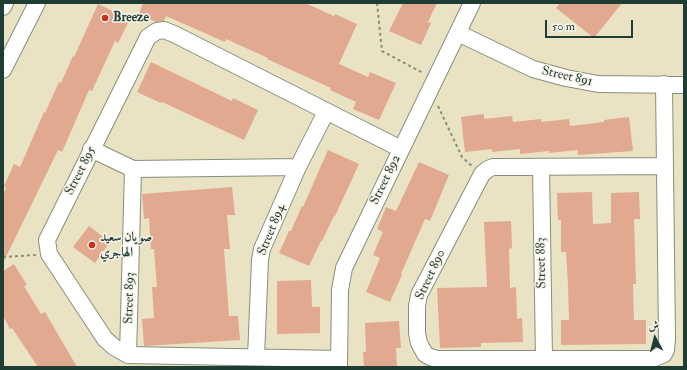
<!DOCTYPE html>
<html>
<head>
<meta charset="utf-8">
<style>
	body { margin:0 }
	#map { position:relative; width:687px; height:370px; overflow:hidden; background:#eae3c3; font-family:"IM FELL Double Pica",Amiri,serif }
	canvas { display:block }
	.frame { position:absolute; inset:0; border:4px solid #1f3d34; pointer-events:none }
	.north { position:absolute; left:635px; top:318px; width:40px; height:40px; -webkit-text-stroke:3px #f7f3e8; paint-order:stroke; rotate:353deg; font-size:11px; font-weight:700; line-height:16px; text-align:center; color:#1f3d34 }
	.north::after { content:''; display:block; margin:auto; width:14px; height:18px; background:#1f3d34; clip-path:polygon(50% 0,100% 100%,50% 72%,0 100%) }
	.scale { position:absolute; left:545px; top:20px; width:88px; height:18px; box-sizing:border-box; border:2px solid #1f3d34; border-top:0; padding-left:5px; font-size:12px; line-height:14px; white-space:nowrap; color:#1f3d34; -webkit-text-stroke:3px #f7f3e8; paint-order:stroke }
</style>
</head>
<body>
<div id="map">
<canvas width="687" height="370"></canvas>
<div class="frame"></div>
<div class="north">ش</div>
<div class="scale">50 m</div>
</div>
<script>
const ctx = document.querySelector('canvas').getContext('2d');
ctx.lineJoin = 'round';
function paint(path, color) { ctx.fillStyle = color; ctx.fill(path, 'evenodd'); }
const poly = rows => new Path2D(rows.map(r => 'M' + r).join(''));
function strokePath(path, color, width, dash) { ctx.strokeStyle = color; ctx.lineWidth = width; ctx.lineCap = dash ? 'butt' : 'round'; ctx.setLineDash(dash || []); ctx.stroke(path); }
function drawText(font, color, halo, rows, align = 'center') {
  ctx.font = font + ' "IM FELL Double Pica",Amiri,serif'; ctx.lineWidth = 3; ctx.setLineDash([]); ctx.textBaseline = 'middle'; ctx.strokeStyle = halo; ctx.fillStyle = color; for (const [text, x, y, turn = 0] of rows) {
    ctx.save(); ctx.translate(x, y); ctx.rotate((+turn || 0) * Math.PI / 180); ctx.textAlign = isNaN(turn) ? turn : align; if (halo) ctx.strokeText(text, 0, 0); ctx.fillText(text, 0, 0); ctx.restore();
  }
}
paint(poly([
	[143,3,305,3,334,16,335,14,357,24,339,64,368,77,370,72,396,83,379,120,353,109,356,102,330,90,331,88,267,59,268,58,226,39,225,42,166,16,164,21,156,22,139,14],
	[403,3,437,3,428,22,431,23,421,45,389,31],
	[560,3,622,3,594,38,556,8],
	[98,4,130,19,118,43,115,41,92,91,89,90,62,152,58,150,3,263,3,195,6,188,4,186,14,164,20,167,44,112,45,113,59,82,61,83,73,56,74,57],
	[151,62,232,101,233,98,258,110,244,140,162,102,161,103,137,92],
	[484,114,484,119,512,116,513,122,541,119,541,122,569,119,570,126,604,122,604,120,629,117,633,151,578,155,578,150,549,153,549,151,520,154,520,149,492,152,492,149,465,152,461,117],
	[328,150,359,164,335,216,334,216,322,241,321,241,309,266,279,253,289,231,291,231,302,206,303,207],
	[419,162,449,175,430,221,425,219,401,274,402,275,390,302,366,292,380,258,373,255,383,232,377,229,386,207,396,211],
	[232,187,235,215,227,215,230,249,224,249,229,316,238,316,240,340,144,346,142,319,154,318,152,287,157,287,154,249,151,249,149,218,144,219,142,194],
	[592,192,593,224,611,223,611,193,639,192,640,219,634,219,636,284,633,284,634,320,646,320,646,344,561,345,561,320,569,320,568,285,566,252,561,252,561,220,558,220,557,193],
	[511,221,512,248,509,249,510,288,516,287,517,319,522,318,523,342,481,343,481,347,440,348,437,288,487,287,484,222],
	[89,226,110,242,95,263,73,247],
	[14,264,27,285,24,286,41,314,45,312,77,367,38,367,12,328,10,329,3,316,3,271],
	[311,280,312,307,320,307,320,333,277,334,277,281],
	[399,321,401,348,396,348,397,367,364,367,363,352,366,352,365,323]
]), '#e1a98f');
const minor = poly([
	[3,7,5,3],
	[458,33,533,69,566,78,598,84,684,85],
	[3,70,37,3],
	[664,84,667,339,666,350,664,354,652,359,437,359,430,357,425,354,419,343,417,333,417,306,419,295,482,174,488,169,493,167,504,167,664,166],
	[91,149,133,169,128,355],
	[541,167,544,359],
	[133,169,298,167],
	[256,357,260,260,262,249,298,167,326,112],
	[339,359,128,355,114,347,105,339,49,254,47,240,148,37,157,31,164,30,174,34,401,149],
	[339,367,340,290,344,268,472,3]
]);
strokePath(minor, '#84907c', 18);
strokePath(poly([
	[377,3,382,51,423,73],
	[438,106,462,157,472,166],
	[3,257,36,255]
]), '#84907c', 2, [3, 3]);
strokePath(minor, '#fff', 16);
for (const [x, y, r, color] of [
	[105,18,4,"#c8321e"],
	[92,245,4,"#c8321e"]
]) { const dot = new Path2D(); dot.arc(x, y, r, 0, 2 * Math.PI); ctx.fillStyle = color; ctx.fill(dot); strokePath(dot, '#f7f3e8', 1.5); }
drawText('bold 13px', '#1f3d34', '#f7f3e8', [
	["Breeze",113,18],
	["صويان سعيد",100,238],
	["الهاجري",100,253]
], 'left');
drawText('13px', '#1f3d34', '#f7f3e8', [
	["Street 891",567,77,13],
	["Street 895",81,171,-63],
	["Street 892",386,180,-64],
	["Street 894",272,230,-68],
	["Street 883",542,263,-91],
	["Street 890",431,275,-65],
	["Street 893",130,298,-88]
]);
</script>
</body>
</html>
